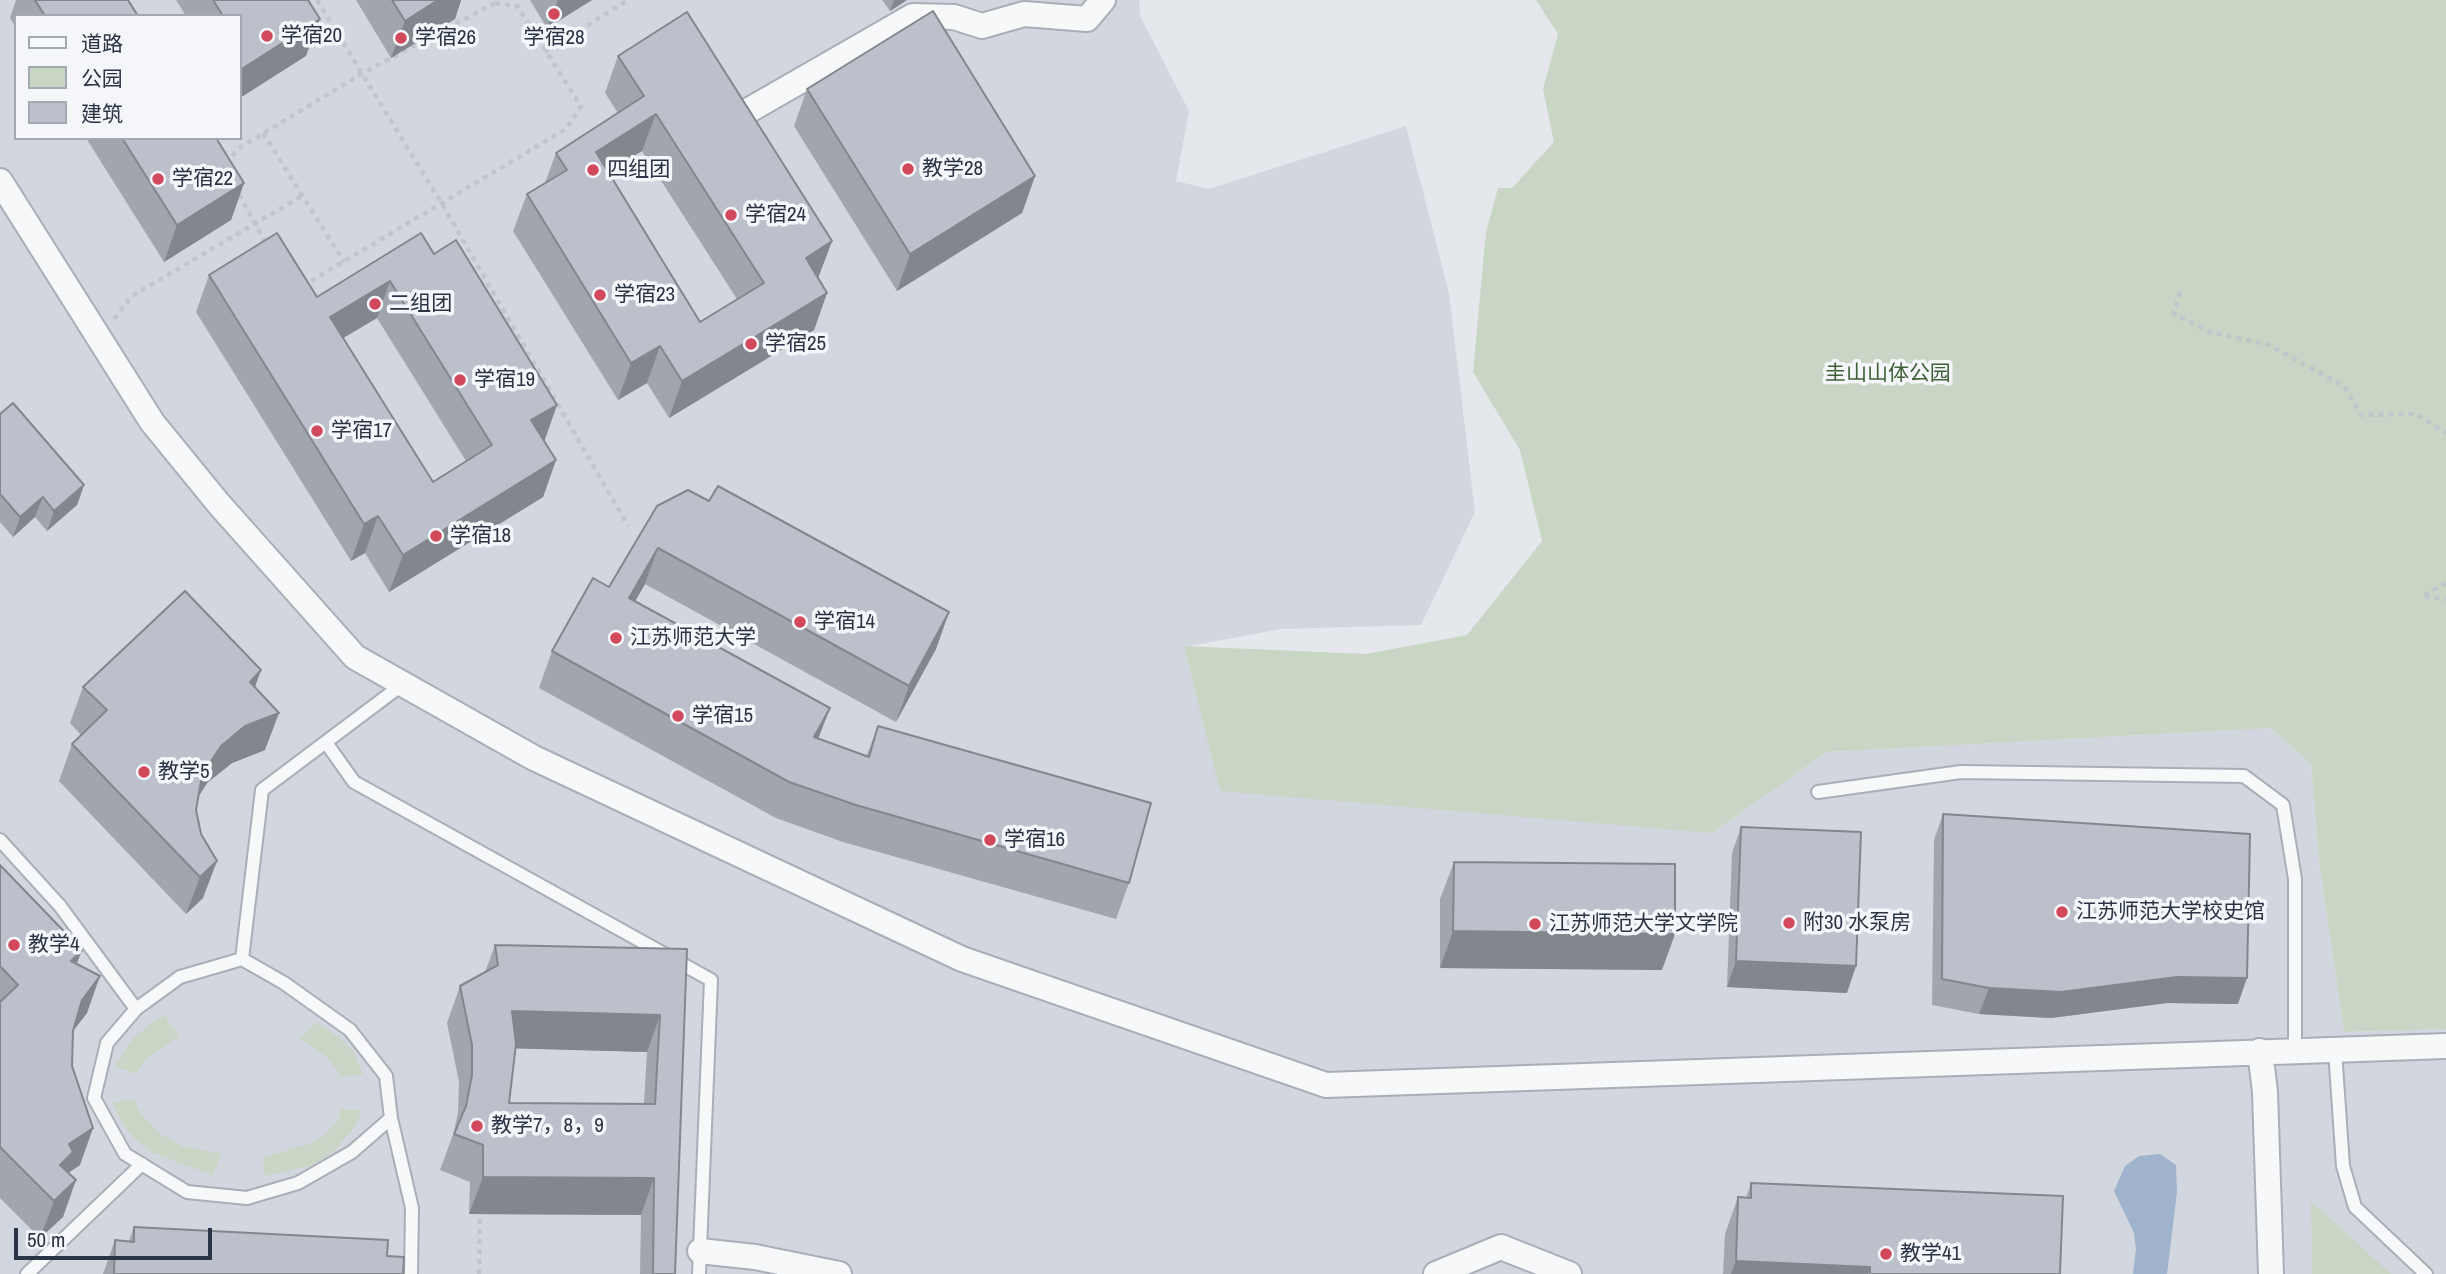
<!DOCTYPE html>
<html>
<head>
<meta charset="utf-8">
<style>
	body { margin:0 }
	#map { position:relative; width:2446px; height:1274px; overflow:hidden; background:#e4e7ec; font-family:"Archivo Narrow","Noto Sans SC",sans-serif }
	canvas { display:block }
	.legend { position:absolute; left:14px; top:14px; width:228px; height:126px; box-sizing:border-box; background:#f4f6f9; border:2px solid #a4a8b1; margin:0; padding:9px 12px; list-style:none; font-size:21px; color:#2b3445 }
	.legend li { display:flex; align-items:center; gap:14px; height:35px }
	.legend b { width:35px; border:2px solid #a4a8b1 }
	.scale { position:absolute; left:14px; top:1228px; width:198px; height:32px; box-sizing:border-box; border:4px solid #2b3445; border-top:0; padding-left:9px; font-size:21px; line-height:24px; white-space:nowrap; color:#2b3445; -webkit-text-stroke:5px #f4f6f9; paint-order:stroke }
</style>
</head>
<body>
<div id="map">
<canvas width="2446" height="1274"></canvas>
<ul class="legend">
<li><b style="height:9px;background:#f7f8fa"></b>道路</li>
<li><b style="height:19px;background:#c9d6c5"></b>公园</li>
<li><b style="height:19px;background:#bbc0ca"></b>建筑</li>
</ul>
<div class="scale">50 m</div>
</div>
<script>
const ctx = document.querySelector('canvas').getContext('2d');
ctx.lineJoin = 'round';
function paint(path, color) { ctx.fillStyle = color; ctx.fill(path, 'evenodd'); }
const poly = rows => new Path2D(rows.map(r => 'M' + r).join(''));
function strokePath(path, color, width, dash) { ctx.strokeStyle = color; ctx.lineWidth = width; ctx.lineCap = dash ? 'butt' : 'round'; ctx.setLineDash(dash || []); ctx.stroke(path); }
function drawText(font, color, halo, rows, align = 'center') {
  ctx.font = font + ' "Archivo Narrow","Noto Sans SC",sans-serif'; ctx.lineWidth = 7; ctx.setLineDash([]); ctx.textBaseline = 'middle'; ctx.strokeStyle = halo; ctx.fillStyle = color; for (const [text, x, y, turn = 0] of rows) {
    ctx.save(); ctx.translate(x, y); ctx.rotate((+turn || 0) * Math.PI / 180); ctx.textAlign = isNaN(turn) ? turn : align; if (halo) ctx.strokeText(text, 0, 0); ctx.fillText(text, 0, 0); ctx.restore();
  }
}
paint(poly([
	[0,0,1139,0,1140,16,1189,111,1176,181,1209,189,1406,126,1449,293,1475,512,1421,625,1281,629,1184,647,1712,833,1827,752,2271,728,2311,764,2319,861,2344,1032,2446,1029,2446,1274,0,1274],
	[16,16,240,16,240,138,16,138]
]), '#d2d6de');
paint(poly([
	[1536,0,2446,0,2446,1029,2344,1032,2319,861,2311,764,2271,728,1827,752,1712,833,1220,791,1184,646,1366,654,1467,635,1542,541,1520,450,1473,372,1486,232,1498,188,1512,188,1554,142,1543,89,1558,34],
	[164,1015,179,1036,148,1057,136,1074,115,1066,136,1035],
	[317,1022,340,1038,354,1053,363,1074,341,1077,330,1060,300,1038],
	[134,1099,141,1114,159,1133,181,1146,221,1154,213,1175,153,1153,136,1140,125,1128,112,1103],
	[341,1109,363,1110,352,1130,332,1153,310,1166,264,1176,263,1158,308,1144,325,1135,339,1119],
	[2311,1201,2391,1274,2312,1274]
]), '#c9d6c5');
paint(poly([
	[2160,1154,2176,1165,2177,1192,2167,1274,2133,1274,2136,1249,2134,1233,2114,1191,2125,1166,2139,1156]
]), '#9fb4cc');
const service = poly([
	[327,744,354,782,711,980,699,1274],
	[1818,792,1961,772,2244,776,2283,805,2295,879,2295,1051],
	[0,840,60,906,136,1009],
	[242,959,262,790,403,684],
	[2335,1051,2343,1166,2355,1207,2426,1274],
	[391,1118,352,1152,298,1183,247,1198,187,1192,125,1154,94,1098,107,1043,136,1009,180,977,242,959,284,983,350,1030,386,1076,391,1118,412,1208,411,1274],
	[27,1274,142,1164]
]);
const minor = poly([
	[739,116,913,16,954,17,982,26,1024,14,1087,19,1103,0],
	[0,181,152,422,218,503,355,657,534,758,962,959,1326,1085,2446,1046],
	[2260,1051,2265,1092,2271,1274],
	[700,1251,755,1257,839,1274],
	[1436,1274,1501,1247,1569,1274]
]);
strokePath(service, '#a9aeb7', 16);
strokePath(minor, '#a9aeb7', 28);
strokePath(poly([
	[317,0,442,204,628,526],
	[495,3,517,6,581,106,566,129,311,281,281,272,224,166,239,148,363,73,495,3],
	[545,52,628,0],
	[263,133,344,262],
	[2180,292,2174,314,2210,332,2269,345,2344,386,2361,415,2416,414,2446,433],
	[114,319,132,296,302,196],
	[2446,583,2422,596,2446,599],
	[479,1274,480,1215]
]), '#c2c5cb', 4.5, [5, 5]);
strokePath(service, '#f7f8fa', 12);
strokePath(minor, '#f7f8fa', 24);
paint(poly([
	[16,0,128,0,138,16,16,16,16,28,10,18],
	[176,0,308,0,306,56,240,16,186,16],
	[356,0,461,0,455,19,391,58],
	[530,0,592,0,547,28],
	[882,0,907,0,890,11],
	[618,56,832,241,818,278,827,293,814,330,669,418,647,383,618,400,513,231,527,194,545,183,556,153,618,113,605,93],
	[642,151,737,299,700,322,608,172],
	[807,89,1035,176,1022,213,897,291,794,126],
	[86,138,216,138,244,183,231,220,164,262],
	[434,254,557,405,544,441,556,460,543,497,389,592,365,553,351,561,196,312,209,275,317,297],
	[377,318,466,461,433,482,343,338],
	[0,414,84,485,77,505,47,531,35,517,13,537,0,522],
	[709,501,949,612,936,649,896,722,645,584,635,601,830,708,818,739,866,757,878,726,1129,883,1116,919,843,842,776,818,539,688,552,651,609,587],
	[83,687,255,688,265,750,232,763,207,783,198,797,196,810,203,898,186,914,59,781,72,744,81,735,70,723],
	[1943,814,2238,1004,2167,1003,2051,1018,1979,1014,1932,1005,1934,840],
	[1741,827,1847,993,1727,987,1732,853],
	[1454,862,1662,970,1440,968,1440,899],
	[0,865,77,964,87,1013,73,1031,72,1066,80,1165,68,1173,63,1217,40,1238,0,1198],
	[495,945,687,949,675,1274,640,1274,641,1215,469,1214,470,1182,440,1170,454,1132,458,1112,459,1082,447,1023,460,986,485,972],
	[516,1048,647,1052,644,1104,509,1103],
	[1751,1183,2060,1274,1723,1274,1725,1234,1738,1197,1746,1198],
	[134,1227,387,1256,403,1274,103,1274,115,1240,129,1241]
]), '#a1a5ae');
paint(poly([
	[438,0,461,0,455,19,391,58,405,21],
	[558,0,592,0,547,28],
	[894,0,907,0,890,11],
	[320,19,306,56,240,98,240,70],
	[656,114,642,151,582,189,596,152],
	[1035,176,1022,213,897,291,910,254],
	[244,183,231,220,164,262,177,225],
	[832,241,818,278,806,258],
	[390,281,377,318,316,354,330,317],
	[827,293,814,330,669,418,682,381],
	[660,346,647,383,618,400,631,363],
	[557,405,544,442,531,420],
	[556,460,543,497,389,592,403,555],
	[84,485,77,505,47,531,54,511],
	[43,497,35,517,13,537,20,517],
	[378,516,365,553,351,561,364,524],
	[658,548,645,584,616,634,629,598],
	[949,612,936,649,896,722,909,686],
	[261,670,248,707,250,682],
	[830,708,816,744,814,737],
	[279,713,265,750,232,763,207,783,189,812,202,775,221,746,245,726],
	[217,861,203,898,186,914,200,877],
	[1453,931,1675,934,1662,970,1440,968],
	[82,950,68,987,71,961],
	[1736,961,1856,966,1847,993,1727,987],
	[100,976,87,1013,68,1037,82,1000],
	[2177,977,2247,978,2238,1004,2167,1003,2051,1018,1979,1014,1989,988],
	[512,1011,660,1015,647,1052,499,1048],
	[93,1128,80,1165,65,1175,49,1197,69,1144],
	[483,1177,654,1178,641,1215,469,1214],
	[76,1180,63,1217,40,1238,54,1201],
	[1736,1261,1870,1267,1868,1274,1731,1274]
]), '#83868d');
const building = poly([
	[35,0,128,0,138,16,45,16,35,0],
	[213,0,308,0,320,19,240,70,240,16,223,16,213,0],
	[392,0,438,0,405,21,392,0],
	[933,11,1035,176,910,254,807,89,933,11],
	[687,12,832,241,806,258,827,293,682,381,660,346,631,363,527,194,567,170,556,153,644,96,618,56,687,12],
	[656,114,764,283,700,322,596,152,656,114],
	[122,138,216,138,244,183,177,225,122,138],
	[277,233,317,297,421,233,434,254,456,240,557,405,531,420,556,460,403,555,378,516,364,524,209,275,277,233],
	[390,281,492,445,433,482,330,317,390,281],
	[13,403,84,485,54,511,43,497,20,517,0,494,0,414,13,403],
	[718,486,949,612,909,686,658,548,629,598,830,708,814,737,869,757,878,726,1151,803,1129,883,856,805,789,782,552,651,593,578,609,587,657,506,688,490,709,501,718,486],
	[185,591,261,670,250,682,279,713,245,726,221,746,202,775,196,810,201,834,217,861,200,877,72,744,107,710,83,687,185,591],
	[1943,814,2250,834,2247,978,2177,977,2061,992,1989,988,1942,979,1943,814],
	[1741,827,1861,832,1856,966,1736,961,1741,827],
	[1454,862,1675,864,1675,934,1453,931,1454,862],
	[0,865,82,950,71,961,100,976,82,1000,73,1031,72,1066,93,1128,69,1144,73,1152,60,1165,76,1180,54,1201,0,1147,0,1002,18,985,0,966,0,865],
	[495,945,687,949,675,1274,653,1274,654,1178,483,1177,483,1145,454,1134,466,1106,472,1075,472,1045,460,986,498,965,495,945],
	[512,1011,660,1015,655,1104,509,1103,516,1044,512,1011],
	[1751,1183,2063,1196,2060,1274,1870,1274,1870,1267,1736,1261,1738,1197,1751,1198,1751,1183],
	[134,1227,388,1240,387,1256,404,1257,403,1274,114,1274,115,1240,134,1242,134,1227]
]);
paint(building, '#bbc0ca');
strokePath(building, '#83868d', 2);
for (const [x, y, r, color] of [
	[554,14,7,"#d1495b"],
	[267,36,7,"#d1495b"],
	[401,38,7,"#d1495b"],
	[908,169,7,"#d1495b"],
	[593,170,7,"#d1495b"],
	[158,179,7,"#d1495b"],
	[731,215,7,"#d1495b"],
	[600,295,7,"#d1495b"],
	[375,304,7,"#d1495b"],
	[751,344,7,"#d1495b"],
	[460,380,7,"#d1495b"],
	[317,431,7,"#d1495b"],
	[436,536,7,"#d1495b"],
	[800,622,7,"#d1495b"],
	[616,638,7,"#d1495b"],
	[678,716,7,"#d1495b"],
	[144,772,7,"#d1495b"],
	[990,840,7,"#d1495b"],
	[2062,912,7,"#d1495b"],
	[1789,923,7,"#d1495b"],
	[1535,924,7,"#d1495b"],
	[14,945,7,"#d1495b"],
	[477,1126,7,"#d1495b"],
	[1886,1254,7,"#d1495b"]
]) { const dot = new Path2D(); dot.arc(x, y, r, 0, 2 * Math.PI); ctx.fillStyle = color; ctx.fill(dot); strokePath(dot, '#f4f6f9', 2.5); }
drawText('21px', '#2b3445', '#f4f6f9', [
	["学宿20",281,36],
	["学宿26",415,38],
	["学宿28",554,38,"center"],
	["教学28",922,169],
	["四组团",607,170],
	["学宿22",172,179],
	["学宿24",745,215],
	["学宿23",614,295],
	["二组团",389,304],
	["学宿25",765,344],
	["学宿19",474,380],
	["学宿17",331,431],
	["学宿18",450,536],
	["学宿14",814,622],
	["江苏师范大学",630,638],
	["学宿15",692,716],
	["教学5",158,772],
	["学宿16",1004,840],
	["江苏师范大学校史馆",2076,912],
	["附30 水泵房",1803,923],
	["江苏师范大学文学院",1549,924],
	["教学4",28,945],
	["教学7，8，9",491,1126],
	["教学41",1900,1254]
], 'left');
drawText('21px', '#3f6138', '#f4f6f9', [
	["圭山山体公园",1888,374]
]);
</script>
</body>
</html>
